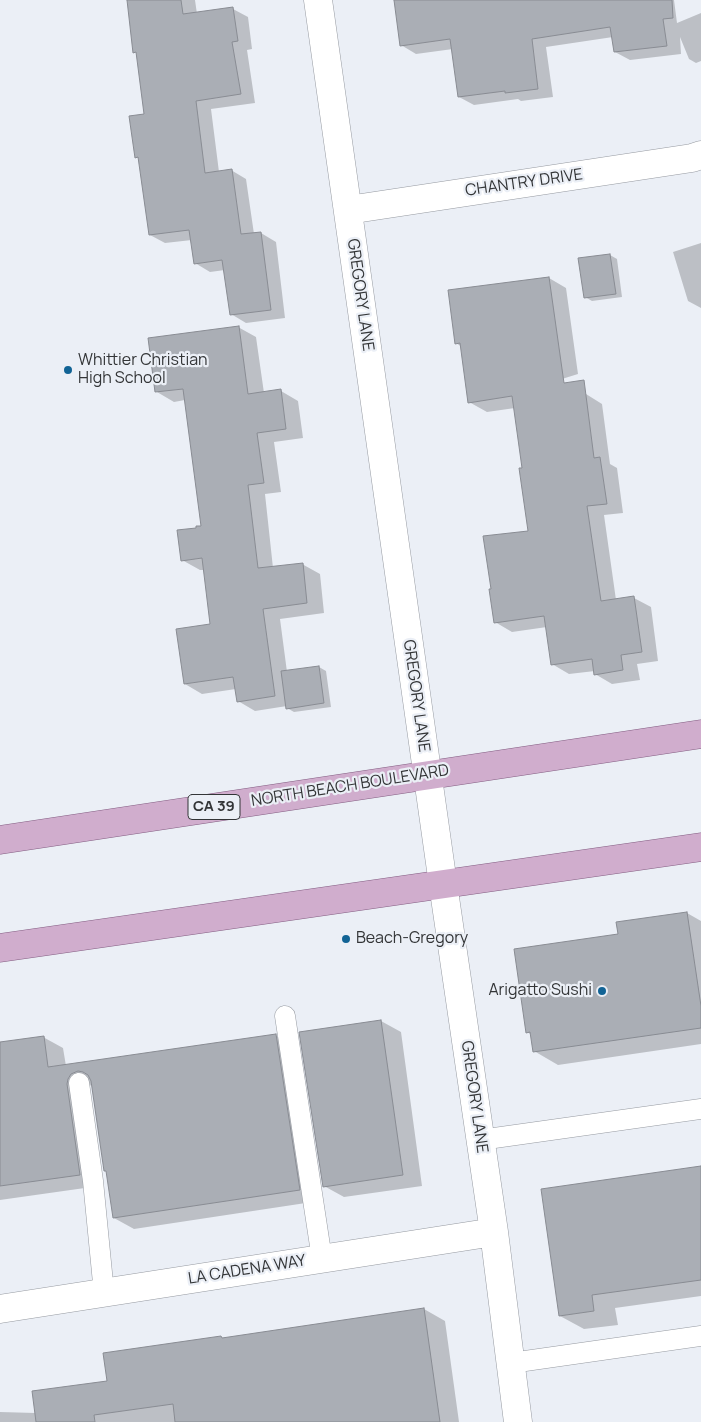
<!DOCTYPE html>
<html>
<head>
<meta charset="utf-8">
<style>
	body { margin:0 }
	canvas { display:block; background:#ebeff6 }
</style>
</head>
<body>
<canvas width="701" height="1422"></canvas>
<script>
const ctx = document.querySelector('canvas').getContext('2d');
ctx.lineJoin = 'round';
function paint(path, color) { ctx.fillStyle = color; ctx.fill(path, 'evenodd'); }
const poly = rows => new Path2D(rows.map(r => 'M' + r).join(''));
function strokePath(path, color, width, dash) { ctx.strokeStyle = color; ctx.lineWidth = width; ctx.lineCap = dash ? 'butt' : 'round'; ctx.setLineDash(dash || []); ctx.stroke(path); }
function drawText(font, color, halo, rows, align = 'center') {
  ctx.font = font + ' Manrope,sans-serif'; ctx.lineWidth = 4.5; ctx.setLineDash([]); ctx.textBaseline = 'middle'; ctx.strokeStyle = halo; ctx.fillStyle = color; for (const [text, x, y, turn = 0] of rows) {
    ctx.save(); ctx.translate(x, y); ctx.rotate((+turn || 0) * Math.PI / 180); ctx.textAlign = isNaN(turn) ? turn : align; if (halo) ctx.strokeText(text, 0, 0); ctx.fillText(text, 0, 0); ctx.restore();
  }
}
paint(poly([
	[128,0,195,0,197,14,233,9,248,17,252,49,247,50,255,103,211,109,219,172,231,170,246,179,254,234,261,233,276,242,285,318,246,323,231,314,225,270,210,272,195,263,192,240,165,243,150,235,140,159,136,157,145,115,138,54,135,52],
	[395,0,674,0,677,23,701,13,701,61,696,63,689,59,680,37,681,54,630,60,615,52,613,37,546,47,553,97,521,101,518,99,474,105,459,97,453,49,416,54,401,45],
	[701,243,701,308,688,301,673,252],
	[610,255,617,259,622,297,592,301,585,297],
	[549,278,566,288,578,374,533,388,586,394,602,404,610,464,617,468,623,513,604,515,616,600,634,598,651,607,658,661,637,664,640,680,612,684,595,674,595,671,569,674,552,664,547,627,512,632,495,622,529,532,524,469,515,408,487,412,469,402,462,347,456,343],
	[238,327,256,337,264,393,281,391,298,401,303,438,274,442,281,492,265,494,273,568,302,564,320,574,324,613,280,619,287,672,319,667,326,671,331,707,294,712,287,708,287,706,255,711,238,701,236,689,202,694,185,684,211,626,205,570,200,570,182,560,202,527,185,400,174,402,157,392],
	[687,913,701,921,701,1044,558,1065,534,1051,532,1035,527,1032,620,935],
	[381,1021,401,1032,422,1186,344,1197,324,1186,301,1033],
	[275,1035,295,1047,319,1201,134,1229,114,1218,108,1172,105,1170,92,1083,87,1091,99,1186,0,1200,0,1043,43,1037,63,1048,66,1066],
	[701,1167,701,1296,615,1308,618,1325,584,1329,560,1316],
	[424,1309,445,1321,459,1422,0,1422,0,1412,36,1413,108,1382,224,1339]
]), '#0003');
const building = poly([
	[127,0,181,0,183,14,233,7,238,41,232,42,241,94,196,101,205,173,232,169,241,234,261,232,271,310,230,315,222,260,194,264,189,230,149,235,138,157,135,158,129,116,144,114,136,52,133,53,127,0],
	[394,0,672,0,673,18,663,19,667,46,614,52,610,27,532,39,538,89,505,93,505,91,458,97,450,39,400,46,394,0],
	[610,254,616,294,584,298,578,258,610,254],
	[549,277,564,383,584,380,594,458,600,457,607,504,587,506,601,601,634,596,642,652,621,655,623,670,594,675,592,659,551,665,544,616,494,623,489,589,491,589,483,536,528,531,519,468,522,468,512,396,468,403,460,343,455,344,448,290,549,277],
	[239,326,248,394,281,389,286,429,257,433,264,483,248,485,258,568,303,563,307,603,263,609,275,696,237,702,233,677,184,684,176,629,210,624,202,558,181,561,177,530,196,528,196,526,201,526,183,389,155,392,148,338,239,326],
	[319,666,324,703,286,709,281,671,319,666],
	[687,912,701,1006,701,1028,533,1052,530,1032,526,1033,514,949,618,934,616,922,687,912],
	[381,1020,403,1175,323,1187,299,1032,381,1020],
	[276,1034,300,1190,113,1218,106,1171,104,1171,91,1081,88,1075,83,1072,78,1071,71,1074,68,1079,67,1084,80,1175,0,1186,0,1042,44,1036,48,1067,276,1034],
	[701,1166,701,1280,592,1295,594,1311,559,1316,541,1189,701,1166],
	[424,1308,440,1422,175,1422,173,1404,94,1415,95,1422,36,1422,32,1391,107,1381,103,1353,221,1336,222,1338,424,1308]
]);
paint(building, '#aaaeb5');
strokePath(building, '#898c93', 1);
const lane = poly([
	[285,1016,322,1259],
	[79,1083,93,1181,104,1293],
	[480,1140,701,1109],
	[511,1363,701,1336]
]);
const street = poly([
	[318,0,443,884,494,1232,518,1422],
	[348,210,692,158,701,155],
	[0,1309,494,1232]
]);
const primary = poly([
	[0,840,701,734],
	[0,948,701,847]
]);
strokePath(lane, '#969aa1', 21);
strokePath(street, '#969aa1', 29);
strokePath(primary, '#845f83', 29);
strokePath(lane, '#fff', 20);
strokePath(street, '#fff', 28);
strokePath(primary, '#d0adcd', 28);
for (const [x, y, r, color] of [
	[68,370,5,"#116395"],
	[346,939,5,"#116395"],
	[602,991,5,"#116395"]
]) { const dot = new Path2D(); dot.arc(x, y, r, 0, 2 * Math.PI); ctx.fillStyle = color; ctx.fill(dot); strokePath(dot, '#ebeff6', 2); }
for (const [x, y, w] of [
	[214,807,52]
]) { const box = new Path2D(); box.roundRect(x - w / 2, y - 12.5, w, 25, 4); ctx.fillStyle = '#ebeff6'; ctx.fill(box); strokePath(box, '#333537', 1); }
drawText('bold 15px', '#333537', null, [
	["CA 39",214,807]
]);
drawText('16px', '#333537', '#ebeff6', [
	["CHANTRY DRIVE",524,183,-8],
	["GREGORY LANE",360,295,82],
	["GREGORY LANE",416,696,82],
	["NORTH BEACH BOULEVARD",350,786,-9],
	["GREGORY LANE",474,1097,82],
	["LA CADENA WAY",247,1270,-9]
]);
drawText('16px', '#333537', '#ebeff6', [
	["Whittier Christian",78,361],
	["High School",78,379],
	["Beach-Gregory",356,939],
	["Arigatto Sushi",592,991,"right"]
], 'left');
</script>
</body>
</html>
